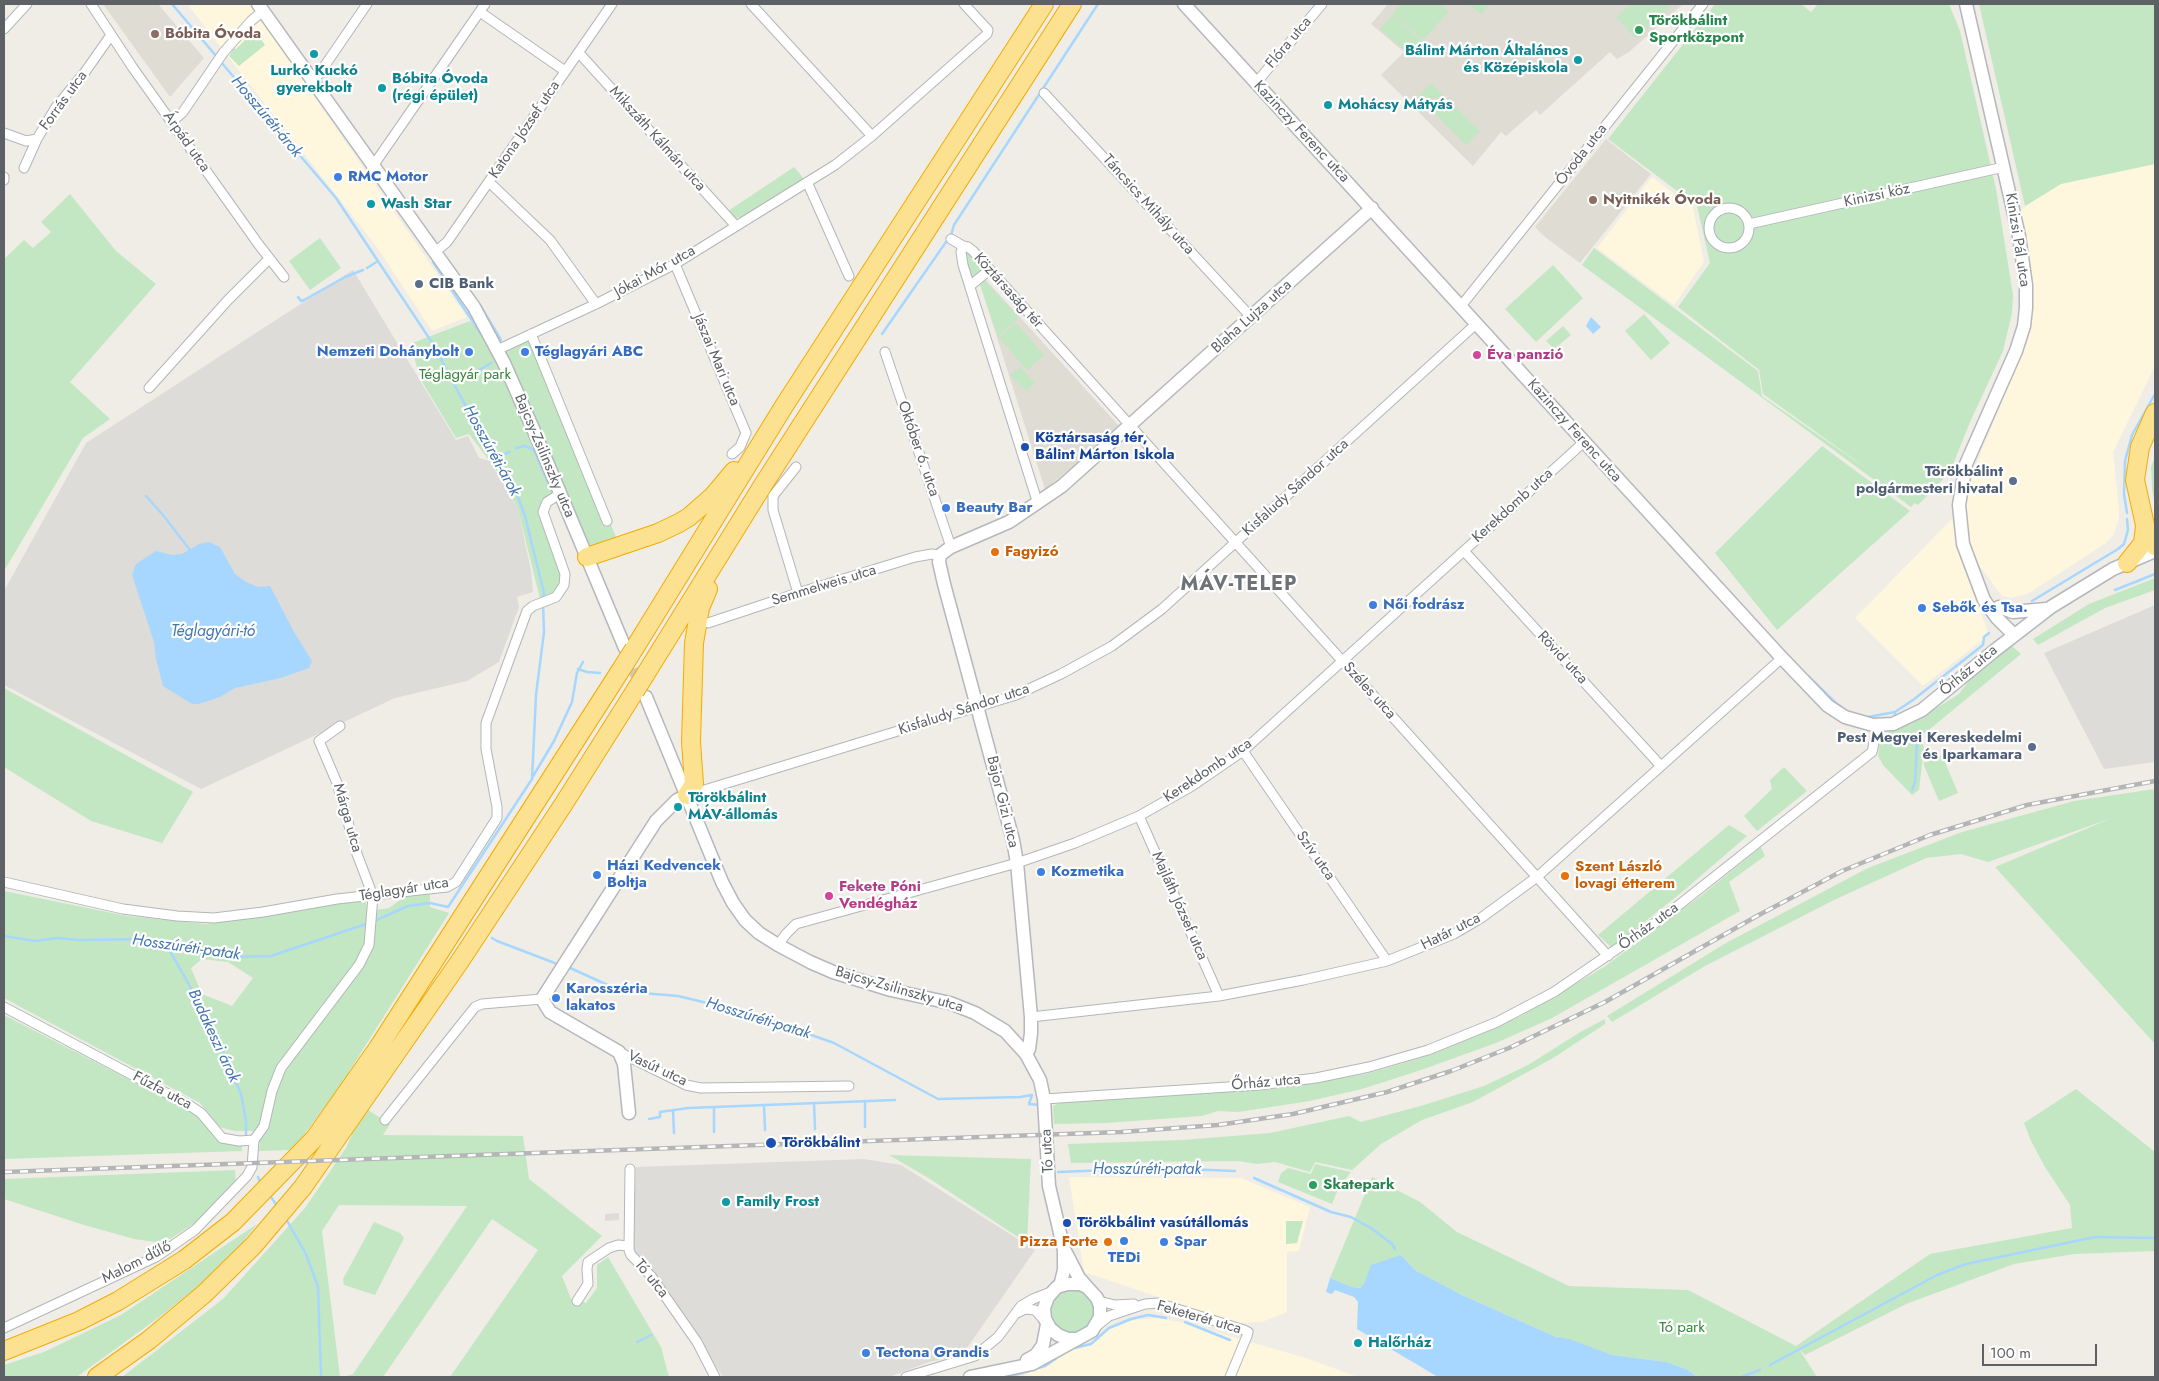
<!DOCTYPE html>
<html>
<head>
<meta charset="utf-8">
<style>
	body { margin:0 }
	#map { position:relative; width:2159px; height:1381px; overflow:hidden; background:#efede6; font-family:Jost,sans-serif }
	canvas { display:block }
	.frame { position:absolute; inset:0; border:5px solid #5d6166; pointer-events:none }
	.scale { position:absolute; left:1982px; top:1344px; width:115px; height:22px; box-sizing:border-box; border:2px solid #5d6166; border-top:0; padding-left:6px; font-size:15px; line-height:18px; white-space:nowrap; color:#5d6166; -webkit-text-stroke:4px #fff; paint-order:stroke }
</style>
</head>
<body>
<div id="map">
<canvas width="2159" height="1381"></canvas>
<div class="frame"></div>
<div class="scale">100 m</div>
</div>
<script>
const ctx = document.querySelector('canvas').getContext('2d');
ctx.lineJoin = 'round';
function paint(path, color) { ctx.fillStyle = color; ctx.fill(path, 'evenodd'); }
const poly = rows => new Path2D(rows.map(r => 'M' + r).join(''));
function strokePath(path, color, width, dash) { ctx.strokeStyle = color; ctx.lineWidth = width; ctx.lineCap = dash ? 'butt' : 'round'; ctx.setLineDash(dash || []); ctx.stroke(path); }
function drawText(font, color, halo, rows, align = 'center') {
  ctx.font = font + ' Jost,sans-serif'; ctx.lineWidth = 4.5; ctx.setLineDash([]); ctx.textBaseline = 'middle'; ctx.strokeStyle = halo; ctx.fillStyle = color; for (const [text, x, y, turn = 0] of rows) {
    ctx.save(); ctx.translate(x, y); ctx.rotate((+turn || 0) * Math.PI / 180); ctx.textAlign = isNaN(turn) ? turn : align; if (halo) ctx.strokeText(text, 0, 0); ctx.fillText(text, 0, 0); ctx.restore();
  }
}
paint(poly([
	[187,4,250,4,467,317,432,331,379,250],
	[2155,164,2155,366,2113,452,2119,510,2119,519,2114,534,2106,543,2029,593,2012,598,2002,596,1974,558,1966,537,1964,509,1974,469,2022,354,2027,331,2032,288,2029,254,2019,210,2061,184],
	[1652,177,1693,208,1704,262,1674,305,1597,248],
	[1952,519,1963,565,1989,635,1923,686,1855,618],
	[1069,1177,1241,1178,1310,1207,1299,1251,1287,1252,1287,1312,1262,1322,1235,1323,1084,1272],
	[1158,1318,1184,1323,1306,1358,1358,1377,1021,1377,1070,1349,1090,1345,1111,1328,1133,1320]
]), '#fef6dd');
paint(poly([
	[353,270,456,440,468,436,479,458,490,461,518,509,531,571,533,592,517,597,519,607,499,662,467,681,395,698,201,789,4,685,4,591,86,443],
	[2155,605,2155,762,2104,769,2044,653],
	[864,1159,901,1165,1035,1250,967,1348,948,1358,929,1362,889,1377,723,1377,659,1280,634,1254,634,1211,636,1167],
	[619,1213,619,1220,605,1221,605,1214]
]), '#dedcd8');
paint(poly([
	[103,4,158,4,204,58,170,97],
	[1388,4,1683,4,1629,52,1617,59,1610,52,1540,115,1536,110,1506,136,1501,132,1473,166,1381,75,1404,52,1371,24],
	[1606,139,1651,174,1580,263,1545,237,1535,227],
	[986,280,1121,428,1045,489,980,284]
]), '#dfdcd4');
paint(poly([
	[1401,4,1441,4,1449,11,1423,40,1392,14],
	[1468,4,1490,4,1481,14],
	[1631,4,1667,4,1670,7,1635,38,1616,17],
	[1715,4,1801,4,1811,12,1818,4,1949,4,1960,31,1996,189,2013,295,2012,313,2003,351,1970,422,1950,472,1918,505,1915,503,1911,507,1582,265,1594,248,1758,371,1762,396,1873,473,1763,394,1759,370,1678,307,1710,263,1697,206,1608,139],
	[1979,4,2155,4,2155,164,2061,184,2025,206],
	[1392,15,1423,42,1411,56,1380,29],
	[253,32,256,32,265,45,239,66,229,56,234,48,236,49],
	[1431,83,1480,131,1466,145,1418,97],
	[794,167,805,180,743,217,733,218,728,211],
	[70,194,116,251,156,284,70,382,110,419,83,438,4,571,4,259,24,240,33,248,51,232,41,222],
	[320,238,341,268,310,290,289,261],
	[969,252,984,269,984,271,973,279,970,277,965,253],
	[1553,265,1583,298,1536,342,1505,309],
	[985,281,1019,318,998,337,980,285],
	[1644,314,1670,343,1651,360,1625,331],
	[470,321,497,350,531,334,619,544,587,557,560,494,544,507,564,585,541,603,518,509,500,475,469,434,456,438,421,380,410,344],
	[1016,323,1044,355,1027,370,999,338],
	[1563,326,1571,335,1554,349,1546,341],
	[1020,367,1035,383,1026,391,1010,375],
	[1822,446,1910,511,1777,630,1715,553],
	[2155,456,2155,506,2152,490,2151,467],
	[2155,578,2155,590,2105,608,2038,645,2033,639,2089,604],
	[2012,646,2021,654,1919,738,1924,747,1919,790,1912,795,1883,765,1878,756,1880,741,1885,735,1894,729,1912,723,1959,694,1971,678],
	[4,688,193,792,162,843,91,821,4,767],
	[1942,755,1958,793,1939,801,1923,763],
	[1784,767,1807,791,1757,831,1744,816,1772,789,1770,780],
	[2155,789,2155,1044,1995,867,2112,818,1988,862,1961,854,1926,858,1834,900,1705,966,1612,1022,1607,1016,1726,943,1868,868,1962,832,2074,801],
	[1729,825,1747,836,1682,892,1612,948,1598,935],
	[1761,847,1765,856,1729,882,1740,911,1552,1018,1496,1043,1421,1070,1362,1089,1310,1101,1238,1112,1218,1111,1202,1116,1106,1123,1054,1124,1053,1106,1061,1102,1206,1091,1275,1089,1366,1074,1421,1058,1521,1016,1604,967,1702,895],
	[4,891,127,916,206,924,365,900,368,911,389,908,406,896,430,893,430,907,449,913,340,1086,306,1132,292,1150,259,1151,260,1143,252,1131,235,1131,219,1127,200,1103,4,998],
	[202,959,228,962,253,978,232,1006,202,994,191,968],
	[4,1015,194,1113,223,1142,242,1146,242,1151,4,1159],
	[1605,1019,1605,1024,1553,1058,1473,1102,1422,1120,1381,1144,1352,1170,1315,1162,1310,1172,1275,1162,1257,1164,1238,1161,1071,1163,1068,1144,1182,1140,1270,1133,1349,1116,1361,1122,1424,1105,1484,1086,1528,1065,1582,1031],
	[2076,1089,2155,1152,2155,1251,2074,1254,2014,1264,1906,1304,1805,1355,1799,1349,1817,1377,1699,1377,1688,1370,1667,1362,1612,1355,1556,1337,1462,1295,1415,1270,1401,1255,1365,1282,1360,1288,1352,1287,1330,1278,1372,1177,1420,1202,1457,1232,1569,1286,1688,1290,1796,1346,1930,1254,2072,1228,2070,1205,2045,1167,2031,1141,2024,1123],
	[368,1110,390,1124,383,1135,523,1136,529,1179,602,1236,562,1276,571,1299,586,1303,597,1288,597,1265,608,1257,661,1347,669,1377,450,1377,538,1250,492,1219,383,1377,343,1377,353,1374,467,1206,339,1205,322,1231,340,1377,122,1377,223,1299,305,1208,346,1148,353,1132],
	[889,1155,1031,1159,1027,1243,930,1179],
	[1315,1164,1351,1172,1339,1187,1332,1204,1278,1182,1281,1173,1288,1168,1311,1174],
	[235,1170,236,1185,207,1215,170,1239,155,1242,134,1239,84,1225,4,1199,4,1179],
	[1286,1221,1303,1221,1297,1243,1286,1244],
	[374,1222,400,1233,404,1238,375,1295,344,1285,343,1279],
	[257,1224,225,1265,158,1318,78,1376,75,1377,4,1377,4,1365,44,1352,121,1315],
	'1050 1311a23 23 0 1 1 46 0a23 23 0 1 1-46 0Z'
]), '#c3e7c3');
paint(poly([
	[1591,317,1601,327,1593,334,1586,326],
	[209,542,220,547,235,574,246,582,258,587,270,586,294,632,312,661,309,668,281,678,235,688,220,697,199,704,192,704,163,686,156,659,154,642,132,575,136,564,156,551,172,555,182,554,199,544],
	[1401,1255,1415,1270,1462,1295,1556,1337,1569,1339,1612,1355,1667,1362,1688,1370,1698,1377,1438,1377,1357,1329,1358,1302,1354,1297,1335,1290,1332,1294,1326,1292,1330,1278,1352,1287,1360,1288,1365,1282,1371,1265]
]), '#a7d7fe');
strokePath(poly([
	[172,4,217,57],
	[221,62,336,198,433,344,493,458,516,492,525,516,544,593,543,599],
	[951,235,954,225,1098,4],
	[431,236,435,241],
	[433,262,481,334],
	[367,268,378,261],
	[298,297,301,301,304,300,345,277,363,270],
	[480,305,501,340],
	[882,334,946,242],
	[455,384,491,363],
	[516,448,525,446,534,450,549,485],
	[494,459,509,452],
	[146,496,163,515,190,550],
	[2127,513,2124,494,2125,461,2132,435,2155,394],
	[2115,590,2155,574],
	[2032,601,2118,549,2124,544,2128,530,2127,519],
	[578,669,587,672,600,673],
	[1808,676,1836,703,1848,712],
	[1895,715,1895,712,1913,700,1983,645,1984,637,1989,633],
	[1868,717,1895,712],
	[1911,735,1917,744,1915,782,1912,790],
	[532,778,554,741,572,702,577,673,583,662],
	[374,921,408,906,430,903,448,907,532,779,536,695,544,632,543,604],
	[4,936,35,941,57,938,79,940,148,939,191,951,230,957,271,956,369,923],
	[492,938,497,941,560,965],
	[166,944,209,1020,227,1061,241,1094,246,1121,246,1134],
	[568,967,612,987,642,993,678,996,749,1013,834,1043,938,1099,1020,1097,1032,1095,1029,1104,1040,1105],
	[865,1101,865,1127],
	[814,1103,815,1129],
	[764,1105,765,1130],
	[714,1107,714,1132],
	[673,1110,674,1133],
	[649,1119,660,1117,660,1112,688,1108,895,1100],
	[1058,1172,1161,1168,1235,1171],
	[258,1177,261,1184],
	[1254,1178,1331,1212,1351,1217,1371,1228,1392,1244,1395,1249],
	[269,1194,277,1206],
	[286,1219,306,1254,318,1287,321,1377],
	[1185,1322,1230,1340],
	[645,1338,651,1335],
	[637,1342,643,1339],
	[1070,1349,1091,1344,1109,1328,1131,1319,1148,1315,1166,1318],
	[1770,1365,1937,1275,1966,1264,2095,1237,2155,1238],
	[1008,1377,1045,1366,1064,1353],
	[1741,1377,1760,1370]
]), '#a7d7fe', 2.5);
strokePath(poly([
	[627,652,642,689]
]), '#cacac6', 12, [12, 6]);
const street = poly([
	[91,4,133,68,259,245,284,277],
	[751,4,872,136],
	[480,12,565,71],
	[4,29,27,4],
	[579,53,736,226],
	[312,80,319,74,367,4],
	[1256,83,1322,4],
	[1044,93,1252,318],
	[172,122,183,112,223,53,251,21,263,11],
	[4,133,26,141,37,139],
	[373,166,485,4],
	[24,168,37,139,56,107,85,72,111,35],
	[4,177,4,180],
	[489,182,550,240,596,304],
	[808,184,849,276],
	'1709 228a20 20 0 1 1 40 0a20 20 0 1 1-40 0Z',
	[1749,224,2004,167],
	[951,239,963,246,968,247,973,251,1608,956],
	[963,246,961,252,963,265,1038,504],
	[434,253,447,242,612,4],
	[675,264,746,433,740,447,732,454],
	[971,285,988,271],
	[1461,306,1703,4],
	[531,334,607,521],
	[497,350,596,304,675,264,835,165,872,136,987,34,988,30,964,4],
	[885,352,951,547],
	[149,388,228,300,269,259],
	[796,467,773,496,773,510,798,593],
	[1464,551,1661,766],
	[708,623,798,593,915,557,932,554,940,555],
	[1243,751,1387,961],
	[688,795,1016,695,1061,674,1112,646,1162,609,1476,324],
	[1139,816,1219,996],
	[4,882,123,909,177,916,214,918,263,912,337,899,447,887,456,882,497,818,497,807,486,749,486,723,527,611,533,606,556,597,564,585,565,574,543,512,547,502,560,494],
	[778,945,786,934,796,924,1017,863,1075,843,1139,816,1192,786,1243,751,1584,442],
	[4,1007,189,1105,201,1113,222,1138,239,1141,254,1140,264,1126,272,1091,281,1068,359,965,369,945,373,896,357,854,337,783,319,741,340,726],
	[1031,1017,1219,996,1303,980,1387,961,1454,934,1481,918,1537,877,1782,658],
	[619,1052,686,1085,701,1088,849,1086],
	[1044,1099,1259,1085,1316,1078,1369,1067,1428,1050,1497,1022,1554,992,1665,916,1872,752,1878,725],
	[385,1120,475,1007,482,1004,542,999],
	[630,1169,629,1250,631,1255,651,1276,697,1342,715,1377],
	[577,1301,588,1284,587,1269,588,1262,609,1248,618,1245,628,1246],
	[1099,1301,1115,1305,1134,1304],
	[1017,1313,1025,1309,1035,1310,1045,1321],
	[1098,1325,1109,1316,1145,1304,1158,1303,1244,1330,1248,1332,1247,1336,1230,1377],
	[4,1328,156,1257,195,1230,247,1176,252,1167,254,1140],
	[906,1377,975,1356,998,1337,1021,1306,1033,1299,1051,1292]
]);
const secondary = poly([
	[258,4,474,307,504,363,534,431,625,648],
	[1184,4,1782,658,1828,706,1845,717,1873,725,1893,724,1922,710,1994,651,2051,607,2113,569,2155,551],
	[1966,4,2019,236,2026,285,2026,308,2024,326,2016,351,1966,464,1959,505,1963,544,1984,600,1997,618,2014,635],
	[1999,607,2013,612,2046,609],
	[646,697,722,882,733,903,745,920,759,933,778,945,810,962,833,972,891,990,950,1003,975,1013,1005,1031,1026,1054,1040,1080,1044,1099,1049,1186,1064,1250,1064,1270,1060,1286],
	[1026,1054,1029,1049,1031,1033,1031,1017,1017,863,1013,840,944,584,939,562,940,555,951,547,1009,522,1062,486,1372,208],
	[629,1113,624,1064,619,1052,550,1012,542,999,656,821,677,800,687,795],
	[1065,1251,1079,1278,1087,1287],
	[1027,1360,1036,1355,1043,1345,1047,1324],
	[970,1377,1032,1364,1092,1331,1100,1317,1100,1306,1097,1298,1087,1287,1080,1284,1067,1284,1057,1287,1048,1297,1044,1308,1045,1319,1050,1328,1058,1335,1068,1339,1078,1339]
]);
const highway = poly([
	[2155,413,2140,447,2135,480,2145,525,2155,546],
	[587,557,658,533,679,523,689,517,713,496,734,471],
	[2127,563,2143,543,2145,526],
	[634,649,784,406,1044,4],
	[645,675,763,485,1072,4],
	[687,795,694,784,691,742,694,643,700,608,708,589],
	[4,1351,79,1321,118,1301,184,1260,233,1222,315,1138,378,1048,624,665],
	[97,1377,149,1340,204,1294,254,1245,303,1187,460,961,563,805,635,691]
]);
strokePath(street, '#b3b6ba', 11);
strokePath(secondary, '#b4b8bd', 15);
strokePath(highway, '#f3ac03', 20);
strokePath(street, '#fff', 9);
strokePath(secondary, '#fff', 12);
strokePath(highway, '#fce290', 18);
const rail = poly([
	[4,1172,1121,1132,1218,1125,1293,1114,1387,1092,1451,1071,1509,1048,1605,1002,1757,916,1842,871,1930,835,2027,805,2155,781]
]);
strokePath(rail, '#b4b5b6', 4.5);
strokePath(rail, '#fff', 2.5, [8]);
const highwayBridge = poly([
	[624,665,634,649],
	[635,691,645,675]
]);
strokePath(highwayBridge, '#f3ac03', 20, []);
strokePath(highwayBridge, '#fce290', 18);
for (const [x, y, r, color] of [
	[1639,30,5,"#2e9e5b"],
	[155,34,5,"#8d6e63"],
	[314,54,5,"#0f9aa8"],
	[1578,60,5,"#0f9aa8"],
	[382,88,5,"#0f9aa8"],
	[1328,105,5,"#0f9aa8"],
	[338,177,5,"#3f7fe0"],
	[1593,200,5,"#8d6e63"],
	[371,204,5,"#0f9aa8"],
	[419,284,5,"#5c6f8a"],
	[469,352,5,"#3f7fe0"],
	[525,352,5,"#3f7fe0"],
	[1477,355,5,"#d1479c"],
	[1025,447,5,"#1a4fb4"],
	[2013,481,5,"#5c6f8a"],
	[946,508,5,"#3f7fe0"],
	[995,552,5,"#e8710a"],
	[1373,605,5,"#3f7fe0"],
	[1922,608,5,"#3f7fe0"],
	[2032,747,5,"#5c6f8a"],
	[678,807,5,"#0f9aa8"],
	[1041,872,5,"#3f7fe0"],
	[597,875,5,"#3f7fe0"],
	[1565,876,5,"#e8710a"],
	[829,896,5,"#d1479c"],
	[556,998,5,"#3f7fe0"],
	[771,1143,6,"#1a4fb4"],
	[1313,1185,5,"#2e9e5b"],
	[726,1202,5,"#0f9aa8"],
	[1067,1223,5,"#1a4fb4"],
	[1124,1241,5,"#3f7fe0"],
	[1108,1242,5,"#e8710a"],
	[1164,1242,5,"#3f7fe0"],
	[1358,1343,5,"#0f9aa8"],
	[866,1353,5,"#3f7fe0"]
]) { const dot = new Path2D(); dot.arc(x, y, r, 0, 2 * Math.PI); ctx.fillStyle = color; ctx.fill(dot); strokePath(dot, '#fff', 2); }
drawText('bold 15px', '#27864d', '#fff', [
	["Törökbálint",1649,21],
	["Sportközpont",1649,38],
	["Skatepark",1323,1185]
], 'left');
drawText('bold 15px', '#785e54', '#fff', [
	["Bóbita Óvoda",165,34],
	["Nyitnikék Óvoda",1603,200]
], 'left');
drawText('15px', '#5d6166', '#fff', [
	["Flóra utca",1289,43,-50],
	["Forrás utca",64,101,-54],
	["Katona József utca",525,130,-56],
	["Kazinczy Ferenc utca",1301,132,47],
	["Mikszáth Kálmán utca",657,139,48],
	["Árpád utca",186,142,55],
	["Óvoda utca",1582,155,-52],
	["Kinizsi köz",1877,196,-12],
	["Táncsics Mihály utca",1148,205,48],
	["Kinizsi Pál utca",2017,240,81],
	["Jókai Mór utca",655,272,-29],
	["Köztársaság tér",1008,291,48],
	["Blaha Lujza utca",1252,317,-42],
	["Jászai Mari utca",716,360,67],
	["Kazinczy Ferenc utca",1574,431,48],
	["Október 6. utca",918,449,71],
	["Bajcsy-Zsilinszky utca",544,456,67],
	["Kisfaludy Sándor utca",1296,488,-42],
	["Kerekdomb utca",1513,506,-42],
	["Semmelweis utca",824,586,-17],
	["Rövid utca",1562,658,47],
	["Őrház utca",1969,671,-40],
	["Széles utca",1369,691,48],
	["Kisfaludy Sándor utca",964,710,-18],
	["Kerekdomb utca",1208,771,-34],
	["Bajor Gizi utca",1002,802,76],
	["Márga utca",347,818,74],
	["Szív utca",1315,856,55],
	["Téglagyár utca",404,890,-9],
	["Majláth József utca",1179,906,66],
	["Őrház utca",1649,927,-36],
	["Határ utca",1451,932,-27],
	["Bajcsy-Zsilinszky utca",899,990,16],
	["Vasút utca",657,1069,25],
	["Őrház utca",1266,1083,-5],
	["Fűzfa utca",162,1091,28],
	["Tó utca",1048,1151,-93],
	["Malom dűlő",137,1263,-27],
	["Tó utca",651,1279,51],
	["Feketerét utca",1199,1318,16]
]);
drawText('bold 15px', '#0d838f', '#fff', [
	["Bálint Márton Általános",1568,51,"right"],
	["és Középiskola",1568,68,"right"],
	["Lurkó Kuckó",314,71,"center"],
	["gyerekbolt",314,88,"center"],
	["Bóbita Óvoda",392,79],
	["(régi épület)",392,96],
	["Mohácsy Mátyás",1338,105],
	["Wash Star",381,204],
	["Törökbálint",688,798],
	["MÁV-állomás",688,815],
	["Family Frost",736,1202],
	["Halőrház",1368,1343]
], 'left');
drawText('bold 15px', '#366cbe', '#fff', [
	["RMC Motor",348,177],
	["Nemzeti Dohánybolt",459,352,"right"],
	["Téglagyári ABC",535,352],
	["Beauty Bar",956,508],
	["Női fodrász",1383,605],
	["Sebők és Tsa.",1932,608],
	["Házi Kedvencek",607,866],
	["Boltja",607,883],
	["Kozmetika",1051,872],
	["Karosszéria",566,989],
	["lakatos",566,1006],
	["Spar",1174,1242],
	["TEDi",1124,1258,"center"],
	["Tectona Grandis",876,1353]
], 'left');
drawText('bold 15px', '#4e5e75', '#fff', [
	["CIB Bank",429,284,"left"],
	["Törökbálint",2003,472],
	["polgármesteri hivatal",2003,489],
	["Pest Megyei Kereskedelmi",2022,738],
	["és Iparkamara",2022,755]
], 'right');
drawText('bold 15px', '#b23c85', '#fff', [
	["Éva panzió",1487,355],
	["Fekete Póni",839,887],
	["Vendégház",839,904]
], 'left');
drawText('15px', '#36843b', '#fff', [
	["Téglagyár park",465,375],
	["Tó park",1682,1328]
]);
drawText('bold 15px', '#164399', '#fff', [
	["Köztársaság tér,",1035,438],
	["Bálint Márton Iskola",1035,455],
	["Törökbálint",782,1143],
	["Törökbálint vasútállomás",1077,1223]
], 'left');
drawText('bold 15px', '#c56008', '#fff', [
	["Fagyizó",1005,552],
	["Szent László",1575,867],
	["lovagi étterem",1575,884],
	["Pizza Forte",1098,1242,"right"]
], 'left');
drawText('italic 16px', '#4277b1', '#fff', [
	["Hosszúréti-árok",266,117,50],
	["Hosszúréti-árok",491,451,61],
	["Téglagyári-tó",213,632],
	["Hosszúréti-patak",186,948,8],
	["Hosszúréti-patak",758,1019,17],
	["Budakeszi árok",213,1036,65],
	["Hosszúréti-patak",1147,1170]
]);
ctx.letterSpacing = '1px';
drawText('bold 20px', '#6e7378', '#fff', [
	["MÁV-TELEP",1239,585]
]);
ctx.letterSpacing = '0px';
</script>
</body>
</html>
